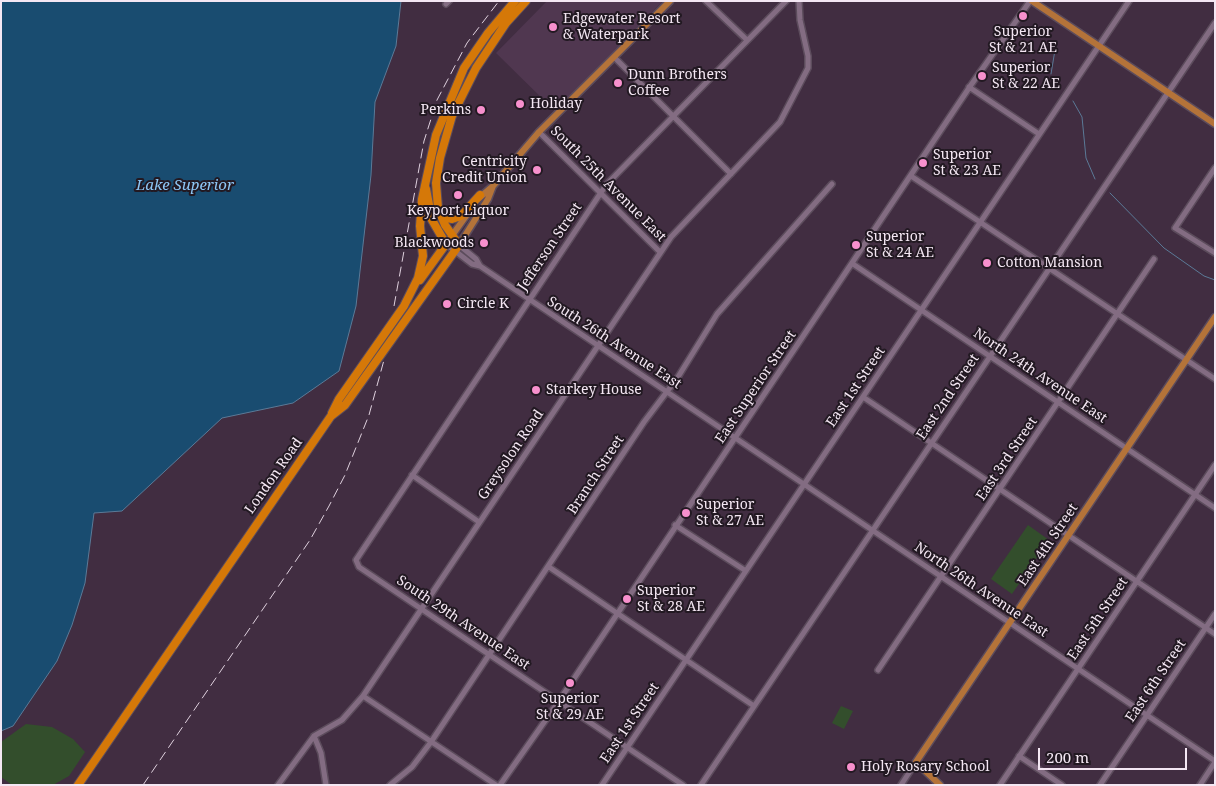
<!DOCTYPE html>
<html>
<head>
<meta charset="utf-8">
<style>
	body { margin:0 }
	#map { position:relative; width:1216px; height:786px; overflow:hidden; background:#412d41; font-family:"Noto Serif",serif }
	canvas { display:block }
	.frame { position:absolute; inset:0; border:2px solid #f4e7f3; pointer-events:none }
	.scale { position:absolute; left:1038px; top:748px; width:149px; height:22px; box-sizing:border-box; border:2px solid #f4e7f3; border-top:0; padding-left:6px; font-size:15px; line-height:18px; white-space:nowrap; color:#f4e7f3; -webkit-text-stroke:4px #221922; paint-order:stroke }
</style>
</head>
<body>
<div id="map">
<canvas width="1216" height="786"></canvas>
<div class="frame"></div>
<div class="scale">200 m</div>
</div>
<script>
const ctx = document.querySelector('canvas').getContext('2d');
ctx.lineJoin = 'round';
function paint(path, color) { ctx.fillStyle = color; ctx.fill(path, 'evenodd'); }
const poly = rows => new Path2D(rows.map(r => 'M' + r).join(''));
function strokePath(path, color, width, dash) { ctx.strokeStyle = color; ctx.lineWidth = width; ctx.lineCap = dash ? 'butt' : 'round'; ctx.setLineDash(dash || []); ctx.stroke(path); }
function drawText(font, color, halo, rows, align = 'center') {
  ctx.font = font + ' "Noto Serif",serif'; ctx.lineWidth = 4; ctx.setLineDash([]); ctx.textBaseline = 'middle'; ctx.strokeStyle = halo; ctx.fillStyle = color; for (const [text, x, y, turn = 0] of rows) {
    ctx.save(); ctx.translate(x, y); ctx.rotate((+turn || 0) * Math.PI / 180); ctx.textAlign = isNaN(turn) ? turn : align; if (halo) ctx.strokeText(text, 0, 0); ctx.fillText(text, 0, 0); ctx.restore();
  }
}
paint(poly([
	[547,1,663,1,555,111,496,53]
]), '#503750');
paint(poly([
	[1028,525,1049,540,1012,594,991,579],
	[841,706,853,711,844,729,832,723],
	[26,724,52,727,73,739,85,752,69,776,53,785,12,785,1,777,1,742]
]), '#334e2c');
const water = poly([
	[1,1,401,1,396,46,375,102,371,175,356,306,339,371,293,403,222,418,122,511,94,513,85,583,72,625,57,661,13,726,1,731,1,1]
]);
paint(water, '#194c70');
strokePath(water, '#5b7a97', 1);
strokePath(poly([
	[1051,74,1056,44],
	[1073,101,1082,117,1086,158,1095,179],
	[1110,193,1164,248,1204,276,1215,280]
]), '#5b7a97', 1);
const minor = poly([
	[706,1,747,40],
	[446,4,449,1],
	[614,57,731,174],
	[969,87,1039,134],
	[539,132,660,252],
	[1215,168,1175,228,1215,253],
	[911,176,1215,379],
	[446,244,472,264,480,266,1215,761],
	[459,245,476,259,480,266],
	[853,264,1215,508],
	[863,397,1215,634],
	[412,475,479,522],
	[675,525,746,571],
	[549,567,754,706],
	[878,670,1154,259],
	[363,696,496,785],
	[314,736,321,753,326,785],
	[1019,756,1062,785],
	[278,785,314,736,342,720,363,696,671,237,780,122,808,68,808,56,800,20,799,1],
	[390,785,412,767,431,742,644,422,678,377,717,314,832,184],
	[500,785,559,701,971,85,1030,1],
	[602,785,1129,1],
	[683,785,359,567,356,560,606,185,786,1],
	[701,785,1215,23],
	[901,785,916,762],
	[1000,785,1215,465],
	[1100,785,1215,614],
	[1200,785,1215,762]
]);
const major = poly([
	[1032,1,1215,124],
	[478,199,493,186,539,132,670,1],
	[446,244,471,209],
	[459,245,488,199,493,186],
	[940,785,916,762,1215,317]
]);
const highway = poly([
	[441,212,444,217,452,219,461,216,480,195],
	[420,280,446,244,432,220,426,189],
	[332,413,339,399,404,306,418,278,423,256,420,226,422,199,436,135,464,68,488,33,515,1],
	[78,785,331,416,345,405,459,245,445,225,438,208,436,183,440,158,452,116,476,68,506,23,526,1]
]);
strokePath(minor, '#5c4c5c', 8);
strokePath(major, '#5c4c5c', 9);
strokePath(highway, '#5c4c5c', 10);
strokePath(minor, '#836c82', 5);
strokePath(major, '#b47339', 6);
strokePath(highway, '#d57808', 8);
strokePath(poly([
	[394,306,424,141,437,100,467,43,499,1],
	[143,785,310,540,329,506,345,475,369,415,384,360]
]), '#dfd1de', 1, [10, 5]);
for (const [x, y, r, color] of [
	[1023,16,5,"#f790cd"],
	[553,27,5,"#f790cd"],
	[982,76,5,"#f790cd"],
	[618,83,5,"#f790cd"],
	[520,104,5,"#f790cd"],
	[481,110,5,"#f790cd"],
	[923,163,5,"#f790cd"],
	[537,170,5,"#f790cd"],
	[458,195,5,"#f790cd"],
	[484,243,5,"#f790cd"],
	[856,245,5,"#f790cd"],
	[987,263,5,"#f790cd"],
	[447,304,5,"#f790cd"],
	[536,390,5,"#f790cd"],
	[686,513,5,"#f790cd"],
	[627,599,5,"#f790cd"],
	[570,683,5,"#f790cd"],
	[851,767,5,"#f790cd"]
]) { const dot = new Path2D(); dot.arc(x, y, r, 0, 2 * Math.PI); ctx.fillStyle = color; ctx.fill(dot); strokePath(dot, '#221922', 2); }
drawText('14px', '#f4e7f3', '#221922', [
	["Edgewater Resort",563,19],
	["& Waterpark",563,35],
	["Superior",1023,32,"center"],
	["St & 21 AE",1023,48,"center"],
	["Superior",992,68],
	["St & 22 AE",992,84],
	["Dunn Brothers",628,75],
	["Coffee",628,91],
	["Holiday",530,104],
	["Perkins",471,110,"right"],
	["Superior",933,155],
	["St & 23 AE",933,171],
	["Centricity",527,162,"right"],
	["Credit Union",527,178,"right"],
	["Keyport Liquor",458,211,"center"],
	["Superior",866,237],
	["St & 24 AE",866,253],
	["Blackwoods",474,243,"right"],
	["Cotton Mansion",997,263],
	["Circle K",457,304],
	["Starkey House",546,390],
	["Superior",696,505],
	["St & 27 AE",696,521],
	["Superior",637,591],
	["St & 28 AE",637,607],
	["Superior",570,699,"center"],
	["St & 29 AE",570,715,"center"],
	["Holy Rosary School",861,767]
], 'left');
drawText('14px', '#f4e7f3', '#221922', [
	["South 25th Avenue East",608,184,45],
	["Jefferson Street",550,247,-56],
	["South 26th Avenue East",614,343,33],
	["North 24th Avenue East",1040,376,34],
	["East Superior Street",756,387,-56],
	["East 1st Street",856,387,-56],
	["East 2nd Street",948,397,-56],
	["Greysolon Road",511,455,-56],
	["East 3rd Street",1007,459,-56],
	["Branch Street",596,475,-57],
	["London Road",274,476,-55],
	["East 4th Street",1048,545,-56],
	["North 26th Avenue East",981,590,34],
	["East 5th Street",1098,619,-56],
	["South 29th Avenue East",463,623,34],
	["East 6th Street",1156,681,-56],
	["East 1st Street",630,723,-56]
]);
drawText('italic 15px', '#8dc6f5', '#221922', [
	["Lake Superior",185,186]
]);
</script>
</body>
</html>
